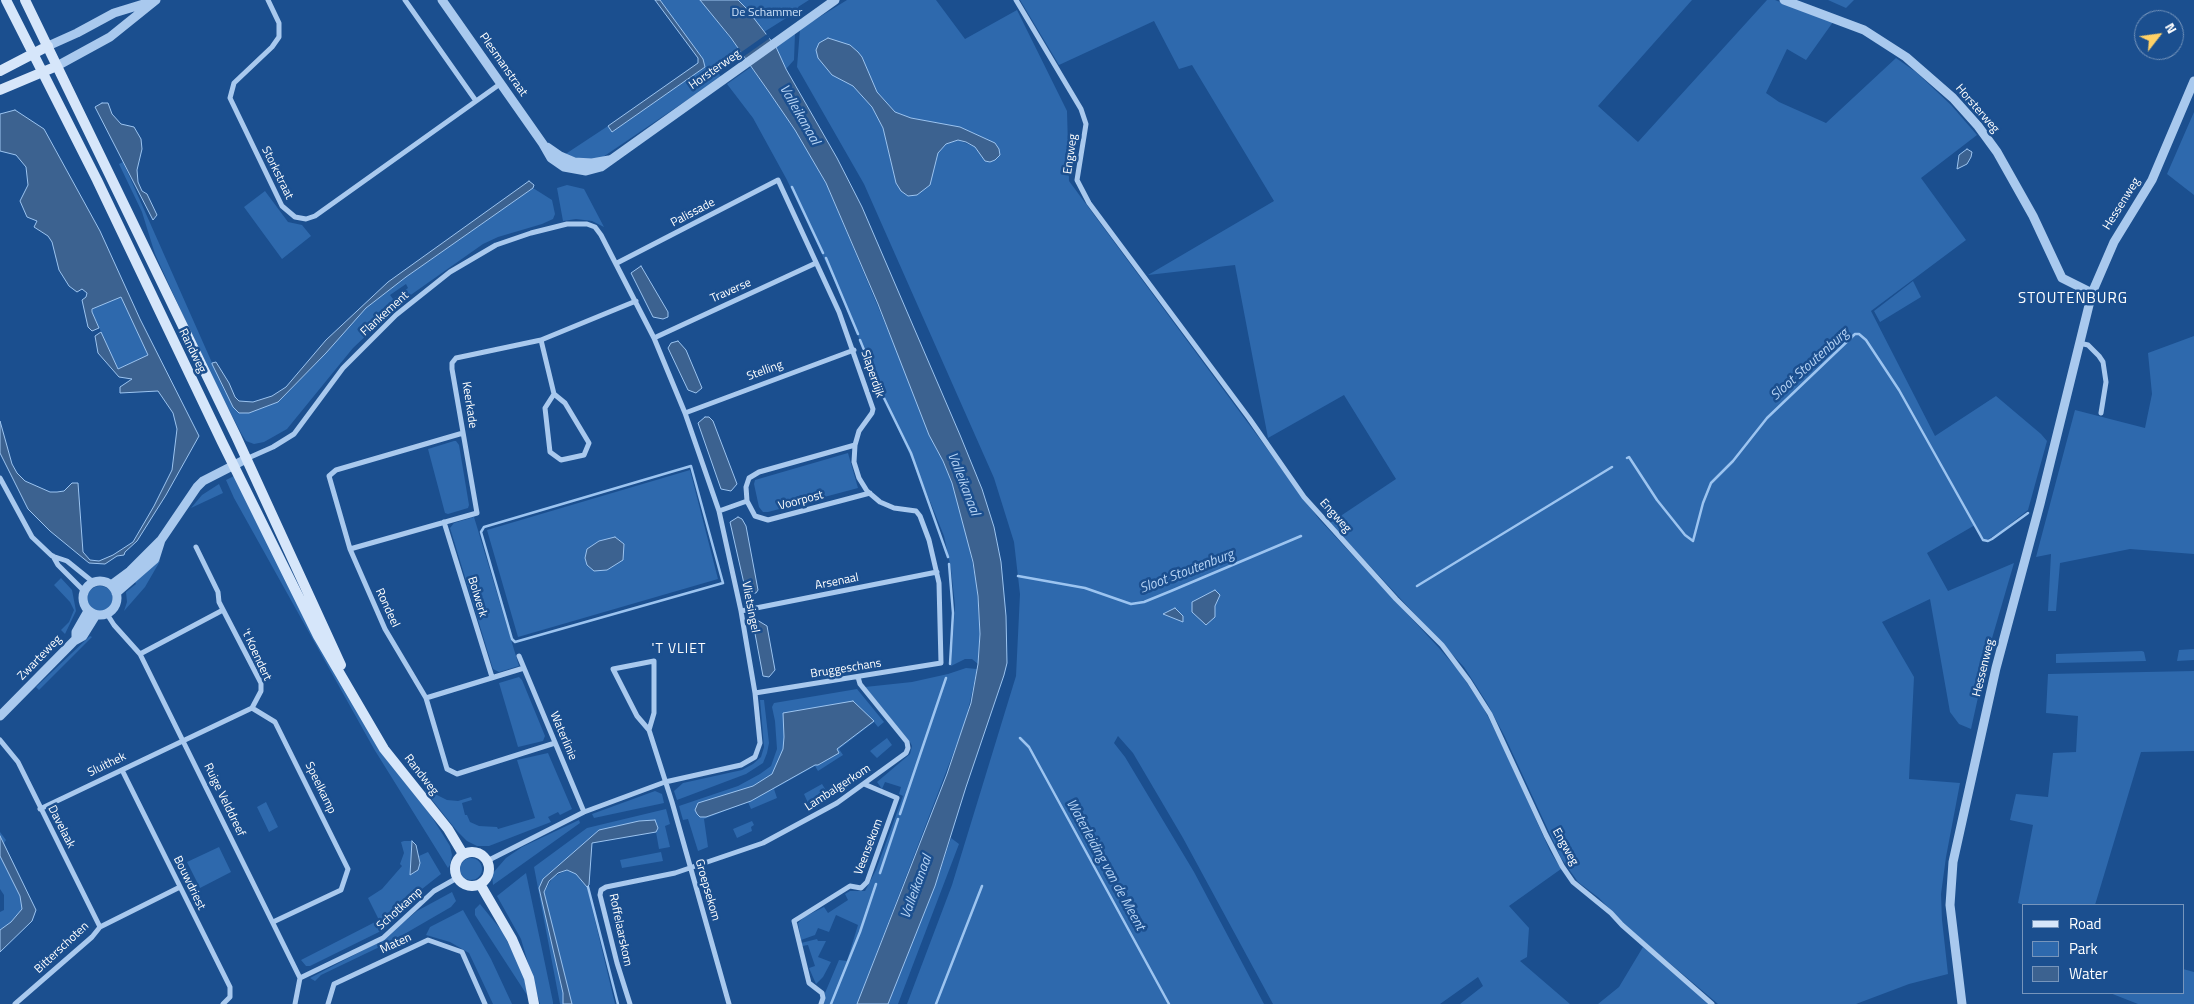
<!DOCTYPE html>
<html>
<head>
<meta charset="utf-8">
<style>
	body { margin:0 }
	#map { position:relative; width:2194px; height:1004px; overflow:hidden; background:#1b4f8f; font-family:"Titillium Web",sans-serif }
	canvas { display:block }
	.legend { position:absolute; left:2022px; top:904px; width:162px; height:90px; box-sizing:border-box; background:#1b4f8f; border:1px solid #7695bc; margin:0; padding:6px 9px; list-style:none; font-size:15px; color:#fff }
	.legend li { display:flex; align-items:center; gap:10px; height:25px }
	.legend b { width:25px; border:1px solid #7695bc }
	.north { position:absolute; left:2134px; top:10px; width:50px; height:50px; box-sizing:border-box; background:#1b4f8f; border:1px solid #7695bc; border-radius:50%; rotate:60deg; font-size:14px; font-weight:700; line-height:20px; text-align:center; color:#fff }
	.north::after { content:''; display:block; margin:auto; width:18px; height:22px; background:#ffd166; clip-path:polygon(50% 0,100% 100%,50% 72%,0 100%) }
</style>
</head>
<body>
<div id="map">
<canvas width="2194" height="1004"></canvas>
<ul class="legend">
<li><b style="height:6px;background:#d6e6fa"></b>Road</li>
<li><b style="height:14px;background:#2e69ad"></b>Park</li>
<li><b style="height:14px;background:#3c6290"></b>Water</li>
</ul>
<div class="north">N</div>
</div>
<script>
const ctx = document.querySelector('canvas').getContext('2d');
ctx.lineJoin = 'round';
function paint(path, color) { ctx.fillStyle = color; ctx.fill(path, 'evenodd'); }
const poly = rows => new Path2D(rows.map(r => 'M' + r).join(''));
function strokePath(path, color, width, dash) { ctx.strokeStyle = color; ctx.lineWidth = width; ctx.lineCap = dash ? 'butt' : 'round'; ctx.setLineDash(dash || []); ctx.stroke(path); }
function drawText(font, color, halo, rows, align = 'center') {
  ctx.font = font + ' "Titillium Web",sans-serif'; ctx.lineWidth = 5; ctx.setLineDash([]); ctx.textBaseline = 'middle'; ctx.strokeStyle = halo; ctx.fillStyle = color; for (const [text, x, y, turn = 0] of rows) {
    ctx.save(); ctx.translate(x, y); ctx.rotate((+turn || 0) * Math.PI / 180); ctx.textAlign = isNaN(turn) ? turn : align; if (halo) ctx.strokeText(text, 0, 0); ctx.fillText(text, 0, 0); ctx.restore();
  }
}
paint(poly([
	[660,0,700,0,739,49,717,70,721,77,600,159,582,161,564,155,608,126,612,131,705,67,703,59],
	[738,0,809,0,798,7,799,10,764,32],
	[847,0,936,0,965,39,1017,10,1067,111,1069,181,1319,519,1439,648,1459,671,1483,707,1502,744,1550,851,1561,869,1509,906,1529,928,1527,957,1520,961,1570,1004,1460,1004,1483,986,1478,977,1440,1004,1273,1004,1183,838,1133,753,1118,736,1114,743,1125,757,1194,872,1264,1004,907,1004,952,885,1016,676,1020,594,1014,542,994,478,864,184,797,67,800,29],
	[850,45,862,57,877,92,895,112,911,118,960,127,995,143,995,160,985,160,975,147,958,140,946,144,938,153,936,162,896,183,883,128,872,107,853,86],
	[1020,0,1692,0,1598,106,1638,142,1767,0,1775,0,1833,22,1806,60,1787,49,1766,93,1779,102,1826,123,1896,58,1916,72,1951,105,1977,135,1921,178,1966,240,1871,311,1935,436,1996,396,2041,434,2047,441,2028,510,2000,532,1985,541,1975,525,1927,553,1948,591,2014,563,1988,652,1971,729,1959,724,1950,712,1930,599,1882,622,1914,677,1909,779,1960,783,1946,857,1941,894,1942,920,1948,974,1909,984,1856,1004,1718,1004,1627,927,1599,898,1578,882,1561,858,1505,737,1487,703,1464,667,1330,523,1396,479,1344,395,1268,438,1235,265,1148,275,1274,201,1192,65,1179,69,1154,21,1059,65],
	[1828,0,1854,0,1846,8],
	[795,33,794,60,786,69,776,47],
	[751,67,795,130,826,183,952,483,968,541,977,587,980,634,978,664,972,659,965,659,951,666,955,605,951,569,944,536,921,479,888,407,836,284,787,180,753,118,727,84],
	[2194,112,2194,195,2167,174],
	[123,162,225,392,249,413,278,402,366,308,406,277,533,188,552,200,555,214,553,219,542,224,498,237,483,244,405,299,353,348,287,429,264,442,254,444,246,441,241,433,203,359,155,254,142,212,119,164],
	[406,284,408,288,393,299,390,295],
	[567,185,584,189,604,227,592,221,576,219,563,221,557,188],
	[265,191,288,222,302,225,311,236,282,259,244,207],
	[1913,281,1921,297,1880,322,1874,311],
	[121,296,148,355,118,369,92,312,94,307],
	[2194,336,2194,554,2130,549,2060,563,2056,611,2048,611,2051,554,2036,557,2075,410,2145,428,2152,394,2148,353],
	[454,441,456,441,459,445,469,505,468,508,448,514,445,513,428,449],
	[848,453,858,488,768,512,763,512,759,507,754,484,755,480],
	[690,470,718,579,518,637,487,530],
	[615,537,587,565,585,558,587,549,599,541],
	[236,475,335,675,379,750,430,814,450,846,452,855,450,865,448,868,374,749,234,498,226,480],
	[219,484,223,493,191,508,202,495],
	[474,517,519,666,499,672,493,669,450,528,454,523],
	[157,559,160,561,145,587,124,611,127,602,126,592,136,584,135,582],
	[61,578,72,590,76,611,65,634,61,630,69,622,74,610,70,602,54,585],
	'87 599a13 13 0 1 1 26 0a13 13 0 1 1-26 0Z',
	[90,636,92,637,39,690,36,687],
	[2194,649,2194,660,2177,661,2179,650],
	[2142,651,2144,652,2146,661,2056,663,2056,654],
	[966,668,977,669,966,720,857,1004,824,1004,825,993,839,960,847,961,858,925,836,915,829,932,818,928,815,935,801,940,798,923,804,917,824,907,828,913,848,900,845,894,850,891,865,891,876,870,903,796,899,794,901,787,885,782,882,789,877,782,910,754,912,746,910,742,865,687,912,682,948,674],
	[2194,671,2194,751,2141,752,2095,905,2024,905,2018,903,2033,825,2010,820,2016,794,2048,797,2053,753,2076,752,2078,716,2046,713,2048,674],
	[519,677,522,680,545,736,543,741,518,747,499,683],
	[857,689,884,722,878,727,874,722,839,749,843,755,818,771,815,766,774,789,777,798,751,809,748,802,704,819,708,847,698,851,688,819,683,820,679,806,738,786,760,774,771,766,777,749,775,721,772,707,774,703],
	[760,700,764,700,769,743,767,753,763,763,746,774,677,800,674,791,683,783,742,770,753,764,761,757,764,747],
	[887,738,892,745,877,758,870,751],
	[548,753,572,809,560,815,558,812,548,817,551,822,489,846,477,846,467,841,457,831,425,791,428,788,435,794,447,800,458,801,471,797,472,800,462,803,465,815,467,815,470,822,479,826,497,827,498,829,535,818,517,760],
	[822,784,827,792,808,803,804,794],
	[655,791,662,794,664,803,594,818,592,814],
	[266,802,278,827,269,832,257,807],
	[666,809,670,824,665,826,670,847,659,849,656,832,658,828,599,830,539,888,563,993,563,1004,560,1004,534,867,587,828],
	[579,820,580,823,493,885,492,874,506,858,522,847],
	[752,821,754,825,751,827,752,831,737,838,733,829],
	[0,832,6,840,4,843,36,910,32,921,0,952,0,912,4,910,4,895,0,889],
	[951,838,959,844,898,1004,888,1004,935,886],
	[404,841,412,841,410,874,420,863,419,856,428,852,441,874,422,889,383,930,310,966,306,966,301,960,379,920,368,898,382,889,402,866,400,864,404,853,401,842],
	[219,847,231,872,200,888,187,862],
	[661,852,663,861,622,868,620,860],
	'460 869a11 11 0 1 1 22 0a11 11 0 1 1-22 0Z',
	[567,870,576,874,587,887,615,1004,572,1004,544,892,553,877],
	[526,873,553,1002,553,1004,540,1004,521,939,497,896],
	[452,892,456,901,451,907,394,940,321,975,315,981,310,978,381,941,417,911],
	[480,904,502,931,524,975,527,995,475,915,475,909],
	[463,910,491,959,512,1004,493,1004,469,953,450,942,426,935,430,927],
	[817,939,818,941,826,941,818,957,831,962,823,977,816,984,809,968,815,966,808,945,802,946,801,943],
	[1643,947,1662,961,1709,1004,1598,1004,1619,987],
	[2183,969,2194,972,2194,1004,2138,1004,2110,993,2183,993]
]), '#2e69ad');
const water = poly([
	[655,0,660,0,703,59,705,67,612,132,608,126,698,63,698,58,655,0],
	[700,0,738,0,746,8,776,47,786,69,837,158,862,207,960,435,982,489,994,527,1001,562,1006,616,1007,663,1004,675,966,787,935,886,888,1004,857,1004,947,774,971,703,978,664,980,634,978,596,973,562,952,483,943,461,929,435,878,304,826,183,795,130,769,92,731,38,700,0],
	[828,38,850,45,858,52,862,57,877,92,895,112,911,118,960,127,995,143,999,149,1000,155,995,160,990,162,985,161,975,147,966,142,958,140,946,144,938,153,930,185,917,195,908,196,901,191,896,183,883,128,872,107,853,86,832,75,818,58,816,50,819,43,828,38],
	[102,103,108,103,112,114,121,124,134,127,141,139,142,149,137,170,138,182,142,191,147,194,157,215,153,220,95,107,102,103],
	[15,110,44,129,100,231,140,319,199,436,166,495,137,541,125,552,124,555,117,556,105,564,89,563,50,531,28,509,0,453,0,421,12,464,17,473,25,481,50,492,57,492,64,491,72,483,78,483,83,552,90,560,99,561,113,555,133,542,154,506,172,470,177,429,173,413,158,391,120,393,120,387,132,379,119,377,98,353,95,336,101,332,118,369,148,355,121,297,92,309,92,312,99,328,92,331,88,327,82,300,86,297,87,293,82,289,77,292,69,286,59,270,52,242,48,236,34,227,37,221,27,217,20,201,28,185,26,167,16,155,0,151,0,114,15,110],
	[1967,149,1972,152,1971,157,1967,164,1957,169,1959,155,1967,149],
	[529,181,534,185,533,188,406,277,366,308,326,353,278,402,249,413,239,413,233,407,212,364,212,363,216,362,229,383,235,397,239,401,253,402,272,396,286,387,326,340,388,282,529,181],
	[641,266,668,312,668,317,663,319,653,317,631,273,641,266],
	[678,341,686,350,702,388,696,393,688,390,668,348,671,343,678,341],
	[705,417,709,417,713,421,737,484,731,491,721,489,698,423,705,417],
	[738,517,742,519,746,526,758,590,756,593,750,593,745,588,730,522,738,517],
	[615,537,624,544,623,560,607,570,594,571,587,565,585,558,587,549,599,541,615,537],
	[1215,590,1220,595,1215,606,1215,617,1206,625,1192,612,1192,602,1215,590],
	[1175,608,1183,616,1183,622,1163,614,1175,608],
	[757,620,767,626,775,670,769,677,763,676,753,623,757,620],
	[853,701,874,721,837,749,839,753,818,765,815,765,751,801,706,817,700,817,697,814,695,810,698,803,753,786,772,774,783,749,784,737,783,713,853,701],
	[655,820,658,828,656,832,592,843,589,885,587,887,576,874,567,870,558,873,549,881,544,892,572,1004,563,1004,563,993,539,888,543,879,599,830,639,821,655,820],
	[0,836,36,910,32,921,0,952,0,930,11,922,22,909,20,896,0,856,0,836],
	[412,841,416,845,420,863,418,870,410,875,412,841]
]);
paint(water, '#3c6290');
strokePath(water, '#9cc4f0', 1);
paint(poly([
	[767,34,770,38,743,57,740,53]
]), '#1b4f8f');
strokePath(poly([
	[792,187,823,253],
	[826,258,858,334],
	[860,340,882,394,911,453,948,557],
	[1627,458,1629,457,1657,500,1685,535,1693,541,1703,503,1711,483,1733,461,1767,418,1855,334,1859,334,1866,340,1899,390,1983,540,1988,541,1992,539,2028,513],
	[691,466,723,583,515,642,512,639,481,532,484,527,691,466],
	[949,564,953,613,950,664],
	[1018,576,1085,588,1131,604,1144,602,1171,591,1301,536],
	[1417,586,1612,467],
	[1020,738,1029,747,1169,1004],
	[900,814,946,678],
	[880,873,898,819],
	[588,887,618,1004],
	[831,1004,860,932,876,884],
	[936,1004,982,886]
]), '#9cc4f0', 2.5);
strokePath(poly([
	[268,0,279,23,279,37,272,47,234,83,230,98,282,206,295,217,306,219,315,216,500,84],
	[405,0,476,101],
	[1016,0,1081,109,1086,124,1077,180,1089,203,1249,418,1304,497,1396,599,1442,645,1469,681,1490,714,1546,835,1562,866,1573,882,1611,913,1622,925,1712,1004],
	[617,263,778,180,839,312,873,409,872,413,859,431,855,445,854,462,859,478,867,491,880,502,894,508,916,511,920,516,929,540,939,583,941,663,755,693],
	[654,338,816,263],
	[541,340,554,394,565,403,589,443,584,455,561,460,550,452,545,408,554,394],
	[2079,343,2088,345,2099,356,2103,362,2106,382,2101,413],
	[685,413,854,350],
	[463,433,336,470,329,476,350,549,385,629,426,698,447,769,457,774,555,743],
	[855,445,759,472,749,478,746,487,747,501,755,516,768,520,870,493],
	[246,459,273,447,294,434,343,368,396,315,450,272,496,245,531,233,567,224,587,224,595,227,601,235,654,338,685,413,719,511,741,611,755,693,760,743,755,757,741,765,665,782,584,812,487,861],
	[0,478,32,537,52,556,67,561,93,582],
	[719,511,747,501],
	[444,522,492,677],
	[196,547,218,592,219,602,261,683,261,691,252,708],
	[350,549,477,513,452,369,452,363,456,358,541,340,636,301],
	[53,556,58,565,84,591],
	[741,611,937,572],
	[107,614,114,625,140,654,300,978,295,1004],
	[140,654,223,610],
	[519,656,524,668],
	[426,698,524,668,584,812],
	[649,730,654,713,654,661,613,669,637,716,649,730,672,802,729,1004],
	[0,740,18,762,100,927],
	[122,770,230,987,230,997,223,1004],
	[40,809,252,708,275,722,348,869,341,890,273,922],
	[300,978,383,938,434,891,457,878],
	[15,1004,92,937,100,927,180,887],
	[328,1004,334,984,428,940,462,952,485,1004],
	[630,1004,617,963,600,895,601,890,606,887,675,873,763,843,837,803,906,753,908,748,907,742,860,684,858,677],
	[821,1004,823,998,822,993,809,983,794,921,850,886,861,888,867,882,897,798,864,784]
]), '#a9c9ee', 5);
strokePath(poly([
	[442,0,543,144,551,158,564,167,586,171,601,167,835,0],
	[1784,0,1864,30,1906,57,1953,98,1978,126,1997,152,2033,216,2062,278,2092,293],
	[48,46,77,33,114,13,150,2],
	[57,66,110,37,156,0],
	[547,147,560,156,574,162,592,163,609,160],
	'83 598a17 17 0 1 1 34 0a17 17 0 1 1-34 0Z',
	[111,585,130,571,161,540,197,487,203,481,246,459],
	[116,593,155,559,161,540],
	[76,639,76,632,88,611],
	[0,716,74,641,83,636,96,615],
	[1962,1004,1950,905,1953,862,1996,668,2040,504,2092,293,2114,242,2152,180,2194,81]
]), '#a9c9ee', 9);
strokePath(poly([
	[6,0,97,180,222,442,318,636,384,749,448,829,463,854],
	[25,0,236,436,341,665],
	[0,71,48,46],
	[0,90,57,66],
	'455 869a17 17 0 1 1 34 0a17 17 0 1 1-34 0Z',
	[480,884,512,939,529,978,534,1004]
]), '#d6e6fa', 10);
drawText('12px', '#cfe3fa', '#1b4f8f', [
	["De Schammer",767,13]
]);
drawText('12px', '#fff', '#1b4f8f', [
	["Plesmanstraat",503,65,55],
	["Horsterweg",715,70,-35],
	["Horsterweg",1977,109,49],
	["Engweg",1071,154,-82],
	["Storkstraat",277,173,64],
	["Hessenweg",2122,204,-58],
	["Palissade",693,213,-28],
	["Traverse",731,291,-24],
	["Flankement",385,314,-42],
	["Randweg",192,351,64],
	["Stelling",765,371,-20],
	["Slaperdijk",872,374,71],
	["Keerkade",469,405,81],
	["Voorpost",801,501,-15],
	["Engweg",1335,516,48],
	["Arsenaal",837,582,-11],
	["Bolwerk",477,597,73],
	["Vlietsingel",750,607,79],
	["Rondeel",387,608,65],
	["'t Koendert",256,655,65],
	["Zwarteweg",40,658,-46],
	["Hessenweg",1984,668,-76],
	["Bruggeschans",846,669,-9],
	["Waterlinie",563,736,67],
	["Sluithek",107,765,-26],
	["Randweg",421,775,52],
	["Speelkamp",320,788,64],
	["Lambalgerkom",838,788,-33],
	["Ruige Velddreef",224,800,64],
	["Davelaak",61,827,63],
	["Veensekom",869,847,-69],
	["Engweg",1565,847,61],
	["Bouwdriest",189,883,64],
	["Groepsekom",707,890,74],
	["Schotkamp",400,909,-42],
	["Roffelaarskom",620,930,78],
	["Maten",396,944,-25],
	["Bitterschoten",62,948,-43]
]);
drawText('italic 14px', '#b5d3f5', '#1b4f8f', [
	["Valleikanaal",799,115,60],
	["Sloot Stoutenburg",1810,365,-42],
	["Valleikanaal",963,484,69],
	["Sloot Stoutenburg",1187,572,-21],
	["Waterleiding van de Meent",1105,865,61],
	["Valleikanaal",917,887,-70]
]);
ctx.letterSpacing = '1px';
drawText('14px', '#fff', '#1b4f8f', [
	["'T VLIET",679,650]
]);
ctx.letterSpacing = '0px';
ctx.letterSpacing = '1px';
drawText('15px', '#fff', '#1b4f8f', [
	["STOUTENBURG",2073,299]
]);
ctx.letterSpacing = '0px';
</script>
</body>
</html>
